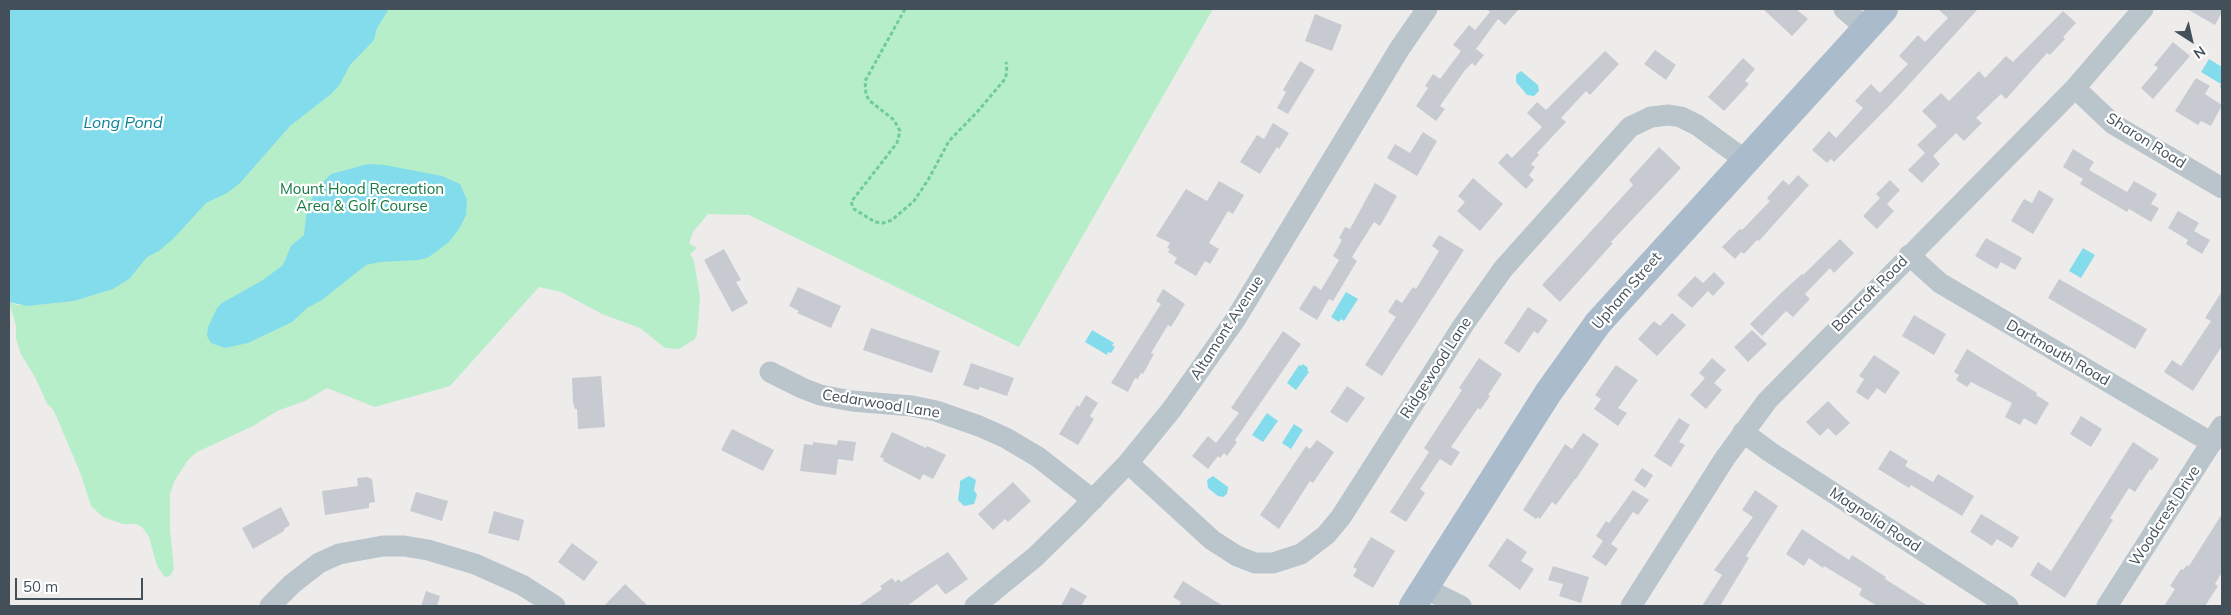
<!DOCTYPE html>
<html>
<head>
<meta charset="utf-8">
<style>
	body { margin:0 }
	#map { position:relative; width:2231px; height:615px; overflow:hidden; background:#eeebeb; font-family:Mulish,sans-serif }
	canvas { display:block }
	.frame { position:absolute; inset:0; border:10px solid #445059; pointer-events:none }
	.north { position:absolute; left:2166px; top:15px; width:50px; height:50px; -webkit-text-stroke:4px #fff; paint-order:stroke; rotate:145deg; font-size:14px; font-weight:700; line-height:20px; text-align:center; color:#445059 }
	.north::after { content:''; display:block; margin:auto; width:18px; height:22px; background:#445059; clip-path:polygon(50% 0,100% 100%,50% 72%,0 100%) }
	.scale { position:absolute; left:15px; top:578px; width:128px; height:22px; box-sizing:border-box; border:2px solid #445059; border-top:0; padding-left:6px; font-size:15px; line-height:18px; white-space:nowrap; color:#445059; -webkit-text-stroke:4px #fff; paint-order:stroke }
</style>
</head>
<body>
<div id="map">
<canvas width="2231" height="615"></canvas>
<div class="frame"></div>
<div class="north">N</div>
<div class="scale">50 m</div>
</div>
<script>
const ctx = document.querySelector('canvas').getContext('2d');
ctx.lineJoin = 'round';
function paint(path, color) { ctx.fillStyle = color; ctx.fill(path, 'evenodd'); }
const poly = rows => new Path2D(rows.map(r => 'M' + r).join(''));
function strokePath(path, color, width, dash) { ctx.strokeStyle = color; ctx.lineWidth = width; ctx.lineCap = dash ? 'butt' : 'round'; ctx.setLineDash(dash || []); ctx.stroke(path); }
function drawText(font, color, halo, rows, align = 'center') {
  ctx.font = font + ' Mulish,sans-serif'; ctx.lineWidth = 4.5; ctx.setLineDash([]); ctx.textBaseline = 'middle'; ctx.strokeStyle = halo; ctx.fillStyle = color; for (const [text, x, y, turn = 0] of rows) {
    ctx.save(); ctx.translate(x, y); ctx.rotate((+turn || 0) * Math.PI / 180); ctx.textAlign = isNaN(turn) ? turn : align; if (halo) ctx.strokeText(text, 0, 0); ctx.fillText(text, 0, 0); ctx.restore();
  }
}
paint(poly([
	[9,9,1213,9,1019,347,749,215,708,214,693,232,689,243,697,248,690,254,694,261,700,297,697,334,695,339,679,349,665,348,640,328,602,314,561,292,539,287,450,386,375,407,327,388,305,401,277,411,253,426,197,452,188,460,175,480,170,494,170,529,174,569,170,576,165,577,157,566,149,537,142,527,136,524,123,524,103,517,91,506,80,472,53,409,47,404,36,379,21,354,16,339,16,326,9,302,18,305,38,305,63,300,74,301,92,294]
]), '#b7eeca');
paint(poly([
	[9,9,389,9,377,28,374,40,350,65,340,84,331,94,290,126,240,183,227,193,206,203,174,238,159,251,147,257,129,279,113,289,74,301,27,306,9,302],
	[2209,59,2222,67,2222,89,2220,87,2221,84,2201,72],
	[1521,71,1538,85,1539,91,1534,96,1527,95,1516,82,1516,75],
	[368,164,385,165,442,176,460,184,467,200,466,215,459,229,449,242,429,257,419,260,380,262,366,265,322,300,307,308,292,322,248,343,225,348,211,343,207,336,208,327,217,308,222,303,263,280,283,265,291,246,304,235,307,208,318,187,331,174],
	[2083,248,2095,255,2081,278,2069,271],
	[1346,292,1358,299,1344,321,1341,319,1339,322,1331,317],
	[1092,330,1114,343,1112,345,1115,347,1111,353,1108,352,1107,355,1085,342],
	[1303,364,1308,368,1307,370,1309,372,1296,390,1287,383,1299,365,1301,366],
	[1267,413,1278,421,1263,442,1252,435],
	[1294,424,1303,430,1291,449,1282,443],
	[969,476,976,480,974,490,977,495,974,504,964,506,958,500,960,485,960,481],
	[1213,476,1228,487,1227,494,1223,497,1218,496,1208,488,1207,480]
]), '#83dcec');
paint(poly([
	[1486,9,1519,9,1505,25,1498,19,1476,49,1484,55,1475,66,1472,63,1465,70,1440,106,1445,109,1436,121,1416,106,1428,88,1425,86,1433,74,1440,79,1461,51,1453,45,1469,25,1475,30,1490,12],
	[1763,9,1796,9,1808,19,1792,36],
	[1938,9,1978,9,1894,101,1834,162,1831,159,1827,163,1812,150,1829,131,1836,138,1863,108,1855,101,1871,84,1880,93,1908,64,1899,56,1918,35,1925,42,1948,18],
	[2187,9,2222,9,2222,12,2215,25],
	[2063,11,2076,23,2063,37,2065,39,2050,55,2047,53,2006,99,2001,94,1976,118,1982,123,1964,141,1956,133,1933,156,1940,164,1922,183,1908,170,1925,153,1917,145,1937,126,1922,111,1941,93,1949,101,1979,71,1985,78,2006,56,2013,62],
	[1315,14,1342,25,1332,51,1305,41],
	[2173,42,2190,56,2153,99,2141,88,2158,68,2154,65],
	[1655,50,1676,65,1666,80,1644,64],
	[1605,51,1619,64,1590,95,1586,91,1561,118,1566,122,1537,153,1539,155,1531,164,1535,167,1529,175,1534,180,1526,189,1498,163,1507,153,1512,158,1542,127,1527,113,1537,102,1546,110],
	[1743,58,1755,69,1745,81,1749,84,1724,111,1708,97],
	[1300,61,1315,70,1288,114,1277,108,1286,92,1283,90],
	[2196,78,2210,86,2205,94,2222,105,2211,126,2201,121,2198,125,2175,111],
	[1273,123,1289,133,1279,149,1277,147,1260,174,1240,162,1257,135,1264,139],
	[1423,132,1437,141,1417,176,1387,158,1395,144,1410,153],
	[1659,147,1681,168,1611,242,1613,243,1560,302,1542,285,1633,185,1629,180],
	[2073,149,2094,162,2089,170,2127,192,2134,181,2157,194,2151,204,2159,208,2151,222,2129,209,2127,212,2080,184,2083,179,2063,167],
	[1798,175,1809,185,1759,241,1757,240,1744,254,1741,252,1735,259,1722,247,1740,229,1742,230,1770,201,1767,198,1783,180,1789,185],
	[1473,178,1503,204,1480,231,1457,211,1465,202,1458,196],
	[1890,180,1900,190,1887,204,1894,211,1877,229,1863,216,1880,198,1876,194],
	[1219,181,1244,195,1233,214,1228,211,1209,243,1219,249,1210,264,1205,261,1196,276,1174,263,1177,258,1168,252,1170,249,1167,248,1170,243,1156,236,1186,189,1207,201],
	[1375,183,1397,196,1380,226,1374,222,1352,257,1357,261,1333,301,1329,299,1317,320,1299,309,1314,285,1321,290,1339,260,1333,256,1342,240,1339,238,1345,227,1350,229],
	[2039,190,2054,199,2033,234,2011,221,2024,199,2032,203],
	[2178,211,2199,223,2194,231,2210,240,2202,254,2186,244,2188,240,2168,228],
	[1439,235,1464,250,1382,376,1365,365,1396,317,1388,312,1396,299,1402,303,1413,287,1416,289,1439,251,1432,246],
	[1986,238,2022,258,2015,270,2001,262,1997,269,1975,256],
	[1840,239,1854,253,1834,273,1830,268,1805,294,1810,299,1793,317,1786,311,1762,336,1750,324,1782,292,1802,274,1803,275],
	[724,249,741,280,736,282,748,303,732,312,704,260],
	[1714,272,1725,283,1713,296,1708,291,1692,308,1677,295,1695,276,1703,283],
	[2059,279,2147,329,2135,349,2048,298],
	[798,287,841,306,831,328,797,313,799,311,789,306],
	[1163,289,1185,304,1171,327,1168,325,1151,353,1154,354,1143,374,1141,373,1138,379,1135,378,1128,392,1111,383,1161,304,1156,301],
	[2222,291,2222,346,2193,391,2164,372,2172,360,2181,366,2211,321,2205,318],
	[1528,307,1548,320,1538,334,1534,331,1519,353,1504,343],
	[1672,313,1686,325,1657,356,1638,339,1654,321,1660,326],
	[1914,315,1946,334,1934,355,1902,336],
	[871,328,940,351,932,373,863,350],
	[1752,330,1767,344,1748,362,1734,347],
	[1283,331,1301,344,1235,440,1237,442,1227,456,1224,453,1220,458,1218,456,1208,469,1192,456,1208,436,1216,443,1239,413,1231,408],
	[1967,349,2037,393,2036,395,2049,403,2036,425,2024,418,2020,425,2005,417,2012,403,1971,382,1967,387,1956,380,1959,375,1954,372],
	[1874,355,1900,372,1885,394,1877,388,1868,400,1856,392,1864,379,1859,376],
	[1479,358,1502,374,1488,395,1490,396,1480,410,1478,408,1451,447,1460,452,1451,466,1440,459,1420,489,1425,493,1406,522,1390,512,1429,452,1424,448,1462,390,1459,388],
	[1712,358,1726,370,1714,383,1722,390,1706,409,1690,395,1705,378,1699,373],
	[971,363,1014,378,1007,396,980,387,978,390,963,385],
	[1616,365,1638,380,1618,408,1627,413,1618,426,1594,409,1601,399,1595,395],
	[601,376,605,427,578,429,577,409,575,409,573,402,572,378],
	[1347,386,1365,398,1347,423,1330,412],
	[1086,395,1098,403,1090,416,1094,419,1078,445,1059,434,1077,405,1079,407],
	[1828,401,1850,423,1836,436,1828,428,1820,436,1806,422],
	[2081,416,2102,429,2091,447,2070,434],
	[1679,418,1690,425,1679,442,1685,445,1671,467,1654,456],
	[732,429,774,450,763,471,721,450],
	[892,432,926,448,927,446,946,455,933,479,923,474,920,480,883,461,884,459,880,457],
	[1583,433,1599,444,1576,479,1575,479,1556,505,1552,502,1540,519,1538,517,1536,519,1523,510,1565,444,1572,449],
	[838,440,856,442,853,461,838,459,836,475,800,471,804,444,813,445,813,442,837,445],
	[1317,440,1334,452,1313,483,1310,481,1279,529,1260,515,1306,446,1310,449],
	[2133,442,2159,459,2152,470,2150,469,2135,492,2129,488,2110,518,2113,520,2065,598,2030,575,2038,562,2051,571],
	[1890,450,1908,461,1905,466,1933,482,1938,474,1974,496,1962,516,1911,485,1909,488,1878,469],
	[1642,468,1653,475,1645,488,1634,480],
	[367,477,372,479,375,502,369,503,369,508,325,515,322,491,358,486,357,478],
	[1013,482,1031,501,1008,522,1005,519,993,530,978,514],
	[1633,490,1649,500,1638,515,1633,512,1611,544,1618,549,1606,566,1592,557,1603,541,1596,536,1606,521,1609,523],
	[1755,490,1778,506,1746,556,1749,558,1720,606,1702,606,1722,575,1714,570,1753,517,1742,510],
	[416,492,448,501,442,521,410,511],
	[281,507,290,525,284,529,284,531,253,549,242,528],
	[494,511,524,520,519,541,488,533],
	[1981,514,2019,537,2012,548,1997,539,1992,546,1970,532],
	[2222,514,2222,572,2215,584,2218,586,2205,606,2164,606,2175,589,2170,586,2181,569,2183,570,2187,565,2189,566],
	[1802,529,1849,560,1852,555,1886,577,1885,579,1928,606,1877,606,1859,595,1862,589,1824,566,1823,568,1809,558,1804,566,1786,554],
	[1371,537,1395,551,1373,588,1353,576,1357,569,1353,567],
	[1507,538,1527,552,1521,561,1534,569,1520,590,1488,566],
	[572,543,598,562,584,581,558,562],
	[948,552,968,579,948,593,945,594,937,584,907,606,858,606,882,589,880,586,892,578,895,582,899,579,901,582],
	[1553,566,1589,577,1581,603,1559,596,1563,584,1548,580],
	[1183,581,1223,606,1179,606,1181,602,1173,597],
	[625,584,648,606,604,606],
	[1071,587,1087,596,1081,606,1061,606],
	[426,591,440,596,437,606,421,606]
]), '#c8cad1');
strokePath(poly([
	[905,9,865,81,866,95,870,101,894,120,900,131,897,143,851,202,854,209,875,222,883,223,892,220,914,201,928,180,949,141,978,111,1005,79,1007,72,1006,62]
]), '#6fcc9a', 3, [4, 2.5]);
strokePath(poly([
	[1844,9,1866,28],
	[2075,88,2113,124,2222,188],
	[1909,255,1940,283,2212,443],
	[770,372,802,388,820,395,852,401,912,406,936,411,979,426,1006,438,1038,457,1093,500],
	[1743,432,1770,452,2008,606],
	[1128,463,1212,540,1237,556,1255,563,1273,563,1301,554,1326,535,1341,517,1464,324,1503,269,1630,127,1651,117,1669,115,1681,117,1697,125,1745,160],
	[1424,588,1461,606],
	[270,606,292,584,319,563,339,554,383,546,404,546,428,550,475,564,522,585,555,606],
	[975,606,1035,557,1075,518,1128,463,1172,409,1235,320,1400,48,1427,9],
	[1631,606,1725,458,1767,401,2075,88,2143,9],
	[2107,606,2222,426]
]), '#b9c4cb', 21);
strokePath(poly([
	[1413,606,1548,393,1598,323,1884,9]
]), '#aabccc', 28);
drawText('15px', '#445059', '#fff', [
	["Sharon Road",2146,141,32],
	["Upham Street",1627,291,-49],
	["Bancroft Road",1870,294,-45],
	["Altamont Avenue",1227,328,-57],
	["Dartmouth Road",2058,353,30],
	["Ridgewood Lane",1436,368,-57],
	["Cedarwood Lane",881,404,9],
	["Woodcrest Drive",2165,516,-57],
	["Magnolia Road",1875,520,33]
]);
drawText('15px', '#157a42', '#fff', [
	["Mount Hood Recreation",362,189],
	["Area & Golf Course",362,206]
]);
drawText('italic 16px', '#0b8197', '#fff', [
	["Long Pond",123,123]
]);
</script>
</body>
</html>
